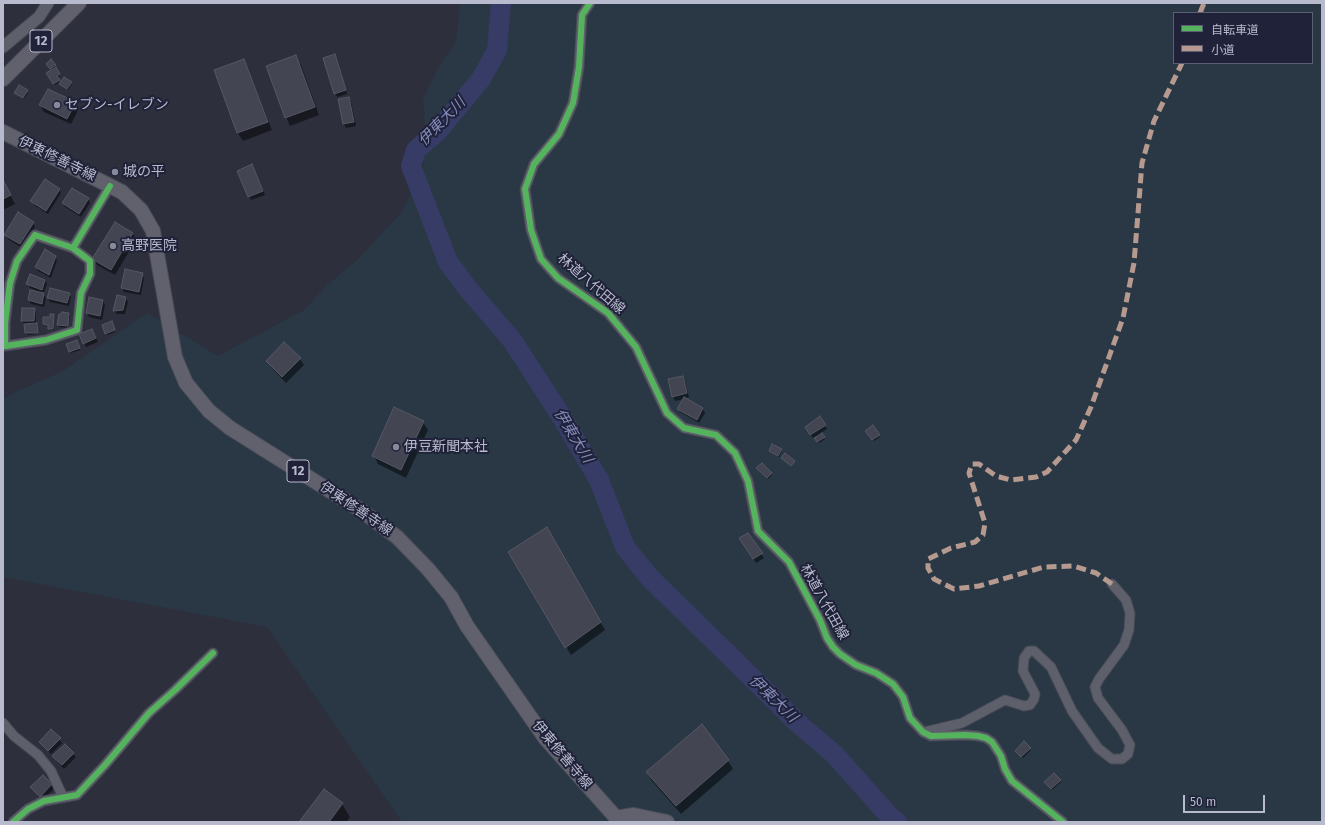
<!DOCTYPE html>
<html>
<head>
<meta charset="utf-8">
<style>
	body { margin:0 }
	#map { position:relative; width:1325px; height:825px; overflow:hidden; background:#2d2f3d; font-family:"Fira Sans","Noto Sans JP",sans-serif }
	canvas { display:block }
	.frame { position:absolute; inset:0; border:4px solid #b8bacd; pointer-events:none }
	.legend { position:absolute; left:1173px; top:12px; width:140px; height:52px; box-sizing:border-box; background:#1f2239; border:1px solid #5c5f74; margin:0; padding:5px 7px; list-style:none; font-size:12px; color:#b8bacd }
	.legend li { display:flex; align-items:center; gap:8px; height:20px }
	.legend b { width:20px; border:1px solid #5c5f74 }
	.scale { position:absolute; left:1183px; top:795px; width:82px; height:18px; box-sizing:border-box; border:2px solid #b8bacd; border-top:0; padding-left:5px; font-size:12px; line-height:14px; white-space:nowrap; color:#b8bacd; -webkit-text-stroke:3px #1f2239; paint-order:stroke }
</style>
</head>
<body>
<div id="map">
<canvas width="1325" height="825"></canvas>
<div class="frame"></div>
<ul class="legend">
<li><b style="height:5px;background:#56b35d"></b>自転車道</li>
<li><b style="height:5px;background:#b69a8f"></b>小道</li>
</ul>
<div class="scale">50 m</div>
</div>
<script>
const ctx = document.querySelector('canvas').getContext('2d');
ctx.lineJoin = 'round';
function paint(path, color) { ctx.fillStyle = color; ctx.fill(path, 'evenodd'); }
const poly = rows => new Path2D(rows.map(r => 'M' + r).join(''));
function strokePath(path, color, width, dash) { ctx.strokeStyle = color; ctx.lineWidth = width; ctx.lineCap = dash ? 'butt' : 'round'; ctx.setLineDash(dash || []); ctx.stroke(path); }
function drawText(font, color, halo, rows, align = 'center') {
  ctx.font = font + ' "Fira Sans","Noto Sans JP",sans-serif'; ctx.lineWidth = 4; ctx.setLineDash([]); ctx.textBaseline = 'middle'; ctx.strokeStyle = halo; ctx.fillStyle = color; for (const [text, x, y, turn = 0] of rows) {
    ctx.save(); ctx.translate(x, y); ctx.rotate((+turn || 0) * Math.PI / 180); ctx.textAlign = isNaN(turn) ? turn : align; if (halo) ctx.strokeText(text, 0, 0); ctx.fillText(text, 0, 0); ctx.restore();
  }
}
paint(poly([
	[460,3,1322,3,1322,822,402,822,267,627,3,577,3,399,16,392,63,371,147,313,218,356,304,310,327,285,357,260,401,213,422,175,426,136,423,99,439,67,456,41],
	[1174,13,1312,13,1312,63,1174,63]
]), '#293844');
paint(poly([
	[296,57,301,65,319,115,290,126,286,117],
	[337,59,347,94,337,97,335,93],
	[244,60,248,69,272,130,243,141,238,133,215,71],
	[47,64,55,65,60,76,57,78,60,82,55,85,48,74,52,71],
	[71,82,72,84,68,90,60,84],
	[20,87,28,93,24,99,16,93],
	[48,90,76,103,79,109,71,124,44,112,40,105],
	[349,98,351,102,356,126,346,128,344,124],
	[254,170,265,195,251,200,238,172],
	[3,181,15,204,3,210],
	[59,189,61,193,48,214,34,205,32,201],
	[88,199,90,203,81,217,65,207,63,203],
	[33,223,35,227,22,248,8,239,5,235],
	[115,223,133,234,136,240,115,275,97,265,94,259],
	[55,256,57,260,51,278,38,271,36,267],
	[142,274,144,278,141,295,124,292,122,288],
	[45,280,47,284,43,294,46,298,44,307,31,304,29,300,42,293,30,288,28,284],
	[69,294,71,297,69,306,50,302,48,298],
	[126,298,128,302,125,314,117,314,114,311],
	[103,301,105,305,102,320,89,317,87,313],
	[34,309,36,313,36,324,38,325,38,334,27,335,25,325,22,321],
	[69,314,70,316,68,328,59,327,59,325,60,315],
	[54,315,54,330,50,330,49,326,45,325,44,324],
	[112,324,115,332,107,335,106,334],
	[94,334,98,342,86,347,84,343],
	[78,342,80,350,71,353,67,345],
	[284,344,300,359,304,365,286,383,271,367,267,361],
	[683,377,685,381,689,397,685,398,703,409,705,413,699,423,680,412,678,409,684,399,675,401,673,397,669,380],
	[820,418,827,429,821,433,825,439,819,443,815,437,813,438,808,431],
	[423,422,428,430,406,478,378,464,374,456],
	[867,433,879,435,880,437,874,441],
	[781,449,782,451,779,457,770,451],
	[762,464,772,475,768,479,759,470],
	[547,529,605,630,571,655,510,552],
	[748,534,764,558,756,563,743,542],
	[702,725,728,761,733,769,681,814,652,781,647,773],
	[51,731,62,743,51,754,40,742],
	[1030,749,1031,750,1023,758,1017,752],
	[73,754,76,757,64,769,53,756],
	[1060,780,1061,782,1052,790,1046,784],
	[51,785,54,789,42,800,31,787],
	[324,790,342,804,350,817,346,822,300,822]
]), '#0007');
strokePath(poly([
	[501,3,497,50,481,79,438,131,416,150,411,166,448,262,468,289,512,340,563,419,599,480,625,547,650,578,691,618,799,724,834,754,893,820,897,822]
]), '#373c66', 20);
const building = poly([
	[335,54,346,90,334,94,323,58,335,54],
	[296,55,315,107,285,118,266,66,296,55],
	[51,59,56,65,50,69,46,64,51,59],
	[244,59,268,122,237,133,214,70,244,59],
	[56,67,60,74,57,76,60,80,53,84,46,73,56,67],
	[64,77,72,82,67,89,59,84,64,77],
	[19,85,28,90,23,98,14,93,19,85],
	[48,89,76,102,67,119,39,105,48,89],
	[349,97,354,122,343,124,338,99,349,97],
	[252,164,263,191,248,197,237,171,252,164],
	[45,179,60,189,46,211,30,201,45,179],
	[3,180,11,195,3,199,3,180],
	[72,188,89,198,79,214,62,203,72,188],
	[18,212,34,222,20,244,4,235,18,212],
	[115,222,133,233,111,270,92,259,115,222],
	[45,249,56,256,49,275,35,267,45,249],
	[125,269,143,273,139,292,121,288,125,269],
	[30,274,45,280,42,290,26,284,30,274],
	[50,288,70,293,67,303,47,298,50,288],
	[30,290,44,293,42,304,28,300,30,290],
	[117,295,126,297,123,310,113,311,117,295],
	[89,297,103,300,100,316,86,313,89,297],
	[22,308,35,308,34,321,21,321,22,308],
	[62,312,69,313,68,326,57,325,59,314,61,314,62,312],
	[50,314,54,314,53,329,48,329,48,325,43,324,43,317,50,317,50,314],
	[112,321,115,330,105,334,102,325,112,321],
	[37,323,38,333,25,333,24,324,37,323],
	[92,329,96,338,83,344,79,334,92,329],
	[77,340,80,348,69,352,66,344,77,340],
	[284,342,301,358,282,377,266,361,284,342],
	[683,376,687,393,672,397,668,379,683,376],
	[684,397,703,408,697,420,677,409,684,397],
	[394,407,424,421,401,470,372,456,394,407],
	[820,416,826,425,810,435,805,427,820,416],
	[873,425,880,435,872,440,865,431,873,425],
	[822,433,825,437,817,442,814,438,822,433],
	[772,444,782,449,778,456,769,451,772,444],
	[785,453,795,461,791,466,781,458,785,453],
	[762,463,772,473,767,478,756,468,762,463],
	[547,527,601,622,565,648,508,552,547,527],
	[748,533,763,553,753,559,739,538,748,533],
	[702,724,729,760,676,806,646,772,702,724],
	[51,729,61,738,48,751,39,742,51,729],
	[1024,741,1031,748,1021,757,1015,751,1024,741],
	[65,744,74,753,62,765,52,756,65,744],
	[1054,773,1061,780,1051,789,1044,782,1054,773],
	[43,775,52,784,40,797,30,787,43,775],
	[324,789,343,803,329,822,299,822,324,789]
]);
paint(building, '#444552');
strokePath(building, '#555765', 1);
const minor = poly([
	[590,3,582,15,579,67,573,103,559,134,534,164,525,189,531,230,541,259,558,278,608,313,636,347,667,413,684,428,716,435,735,453,748,481,758,531,789,562,820,620,827,638,833,647,840,654,856,665,876,673,893,684,903,697,910,718,923,732,931,736,966,735,978,736,986,738,992,742,1001,756,1005,769,1012,781,1063,822],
	[73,248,35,235,17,261,10,283,5,323,5,346,46,340,77,330,81,293,90,274,90,261,73,248,110,186],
	[3,723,14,736,38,755,51,771,63,797],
	[924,732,962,723,1005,700,1024,706,1030,705,1034,699,1035,694,1023,671,1024,658,1029,651,1034,651,1051,667,1072,711,1098,748,1112,759,1122,759,1128,754,1130,745,1122,730,1098,698,1095,687,1099,679,1124,645,1129,630,1130,613,1126,600,1112,584],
	[13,822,28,809,44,801,77,795,105,765,149,713,175,690,213,653]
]);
const tertiary = poly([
	[3,47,39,17,48,3]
]);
const primary = poly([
	[3,79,79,3],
	[3,132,122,192,141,210,153,231,175,357,186,383,209,411,230,428,362,511,397,537,428,569,451,597,467,626,545,738,620,822],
	[616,818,634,815,667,822]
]);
strokePath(minor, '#484a54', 11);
strokePath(tertiary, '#484a54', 13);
strokePath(primary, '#4b4c5a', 16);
strokePath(minor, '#5d5f6b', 9);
strokePath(tertiary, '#5d5f6b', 11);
strokePath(primary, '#60616c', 14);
strokePath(poly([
	[1200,13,1204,3],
	[1112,584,1096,573,1074,566,1044,567,979,586,954,589,934,579,928,568,928,559,951,548,975,542,983,535,985,523,969,473,972,464,979,464,996,476,1011,480,1036,477,1047,472,1076,440,1091,407,1123,318,1134,263,1142,163,1154,121,1182,63]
]), '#b69a8f', 5, [10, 5]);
strokePath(poly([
	[590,3,582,15,579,67,573,103,559,134,534,164,525,189,531,230,541,259,558,278,608,313,636,347,667,413,684,428,716,435,735,453,748,481,758,531,789,562,820,620,827,638,833,647,840,654,856,665,876,673,893,684,903,697,910,718,923,732,931,736,966,735,978,736,986,738,992,742,1001,756,1005,769,1012,781,1063,822],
	[73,248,35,235,17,261,10,283,5,323,5,346,46,340,77,330,81,293,90,274,90,261,73,248,110,186],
	[13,822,28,809,44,801,77,795,105,765,149,713,175,690,213,653]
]), '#56b35d', 6);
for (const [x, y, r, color] of [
	[57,105,4,"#87899b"],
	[115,172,4,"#87899b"],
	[113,246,4,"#87899b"],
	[396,447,4,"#87899b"]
]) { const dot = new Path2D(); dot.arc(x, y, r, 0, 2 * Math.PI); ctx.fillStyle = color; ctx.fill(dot); strokePath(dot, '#1f2239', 1.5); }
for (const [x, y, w] of [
	[41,41,22],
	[298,471,22]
]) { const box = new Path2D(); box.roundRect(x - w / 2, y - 11, w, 22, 3); ctx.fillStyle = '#1f2239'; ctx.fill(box); strokePath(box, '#b8bacd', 1); }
drawText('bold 13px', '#b8bacd', null, [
	["12",41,41],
	["12",298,471]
]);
drawText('14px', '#b8bacd', '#1f2239', [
	["セブン-イレブン",65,105],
	["城の平",123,172],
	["高野医院",121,246],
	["伊豆新聞本社",404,447]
], 'left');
drawText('14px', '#b8bacd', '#1f2239', [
	["伊東修善寺線",57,159,26],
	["林道八代田線",591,284,41],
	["伊東修善寺線",356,509,34],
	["林道八代田線",824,602,61],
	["伊東修善寺線",562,755,50]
]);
drawText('italic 15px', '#858bb9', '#1f2239', [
	["伊東大川",442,122,-46],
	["伊東大川",573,436,59],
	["伊東大川",773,699,44]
]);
</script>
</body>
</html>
